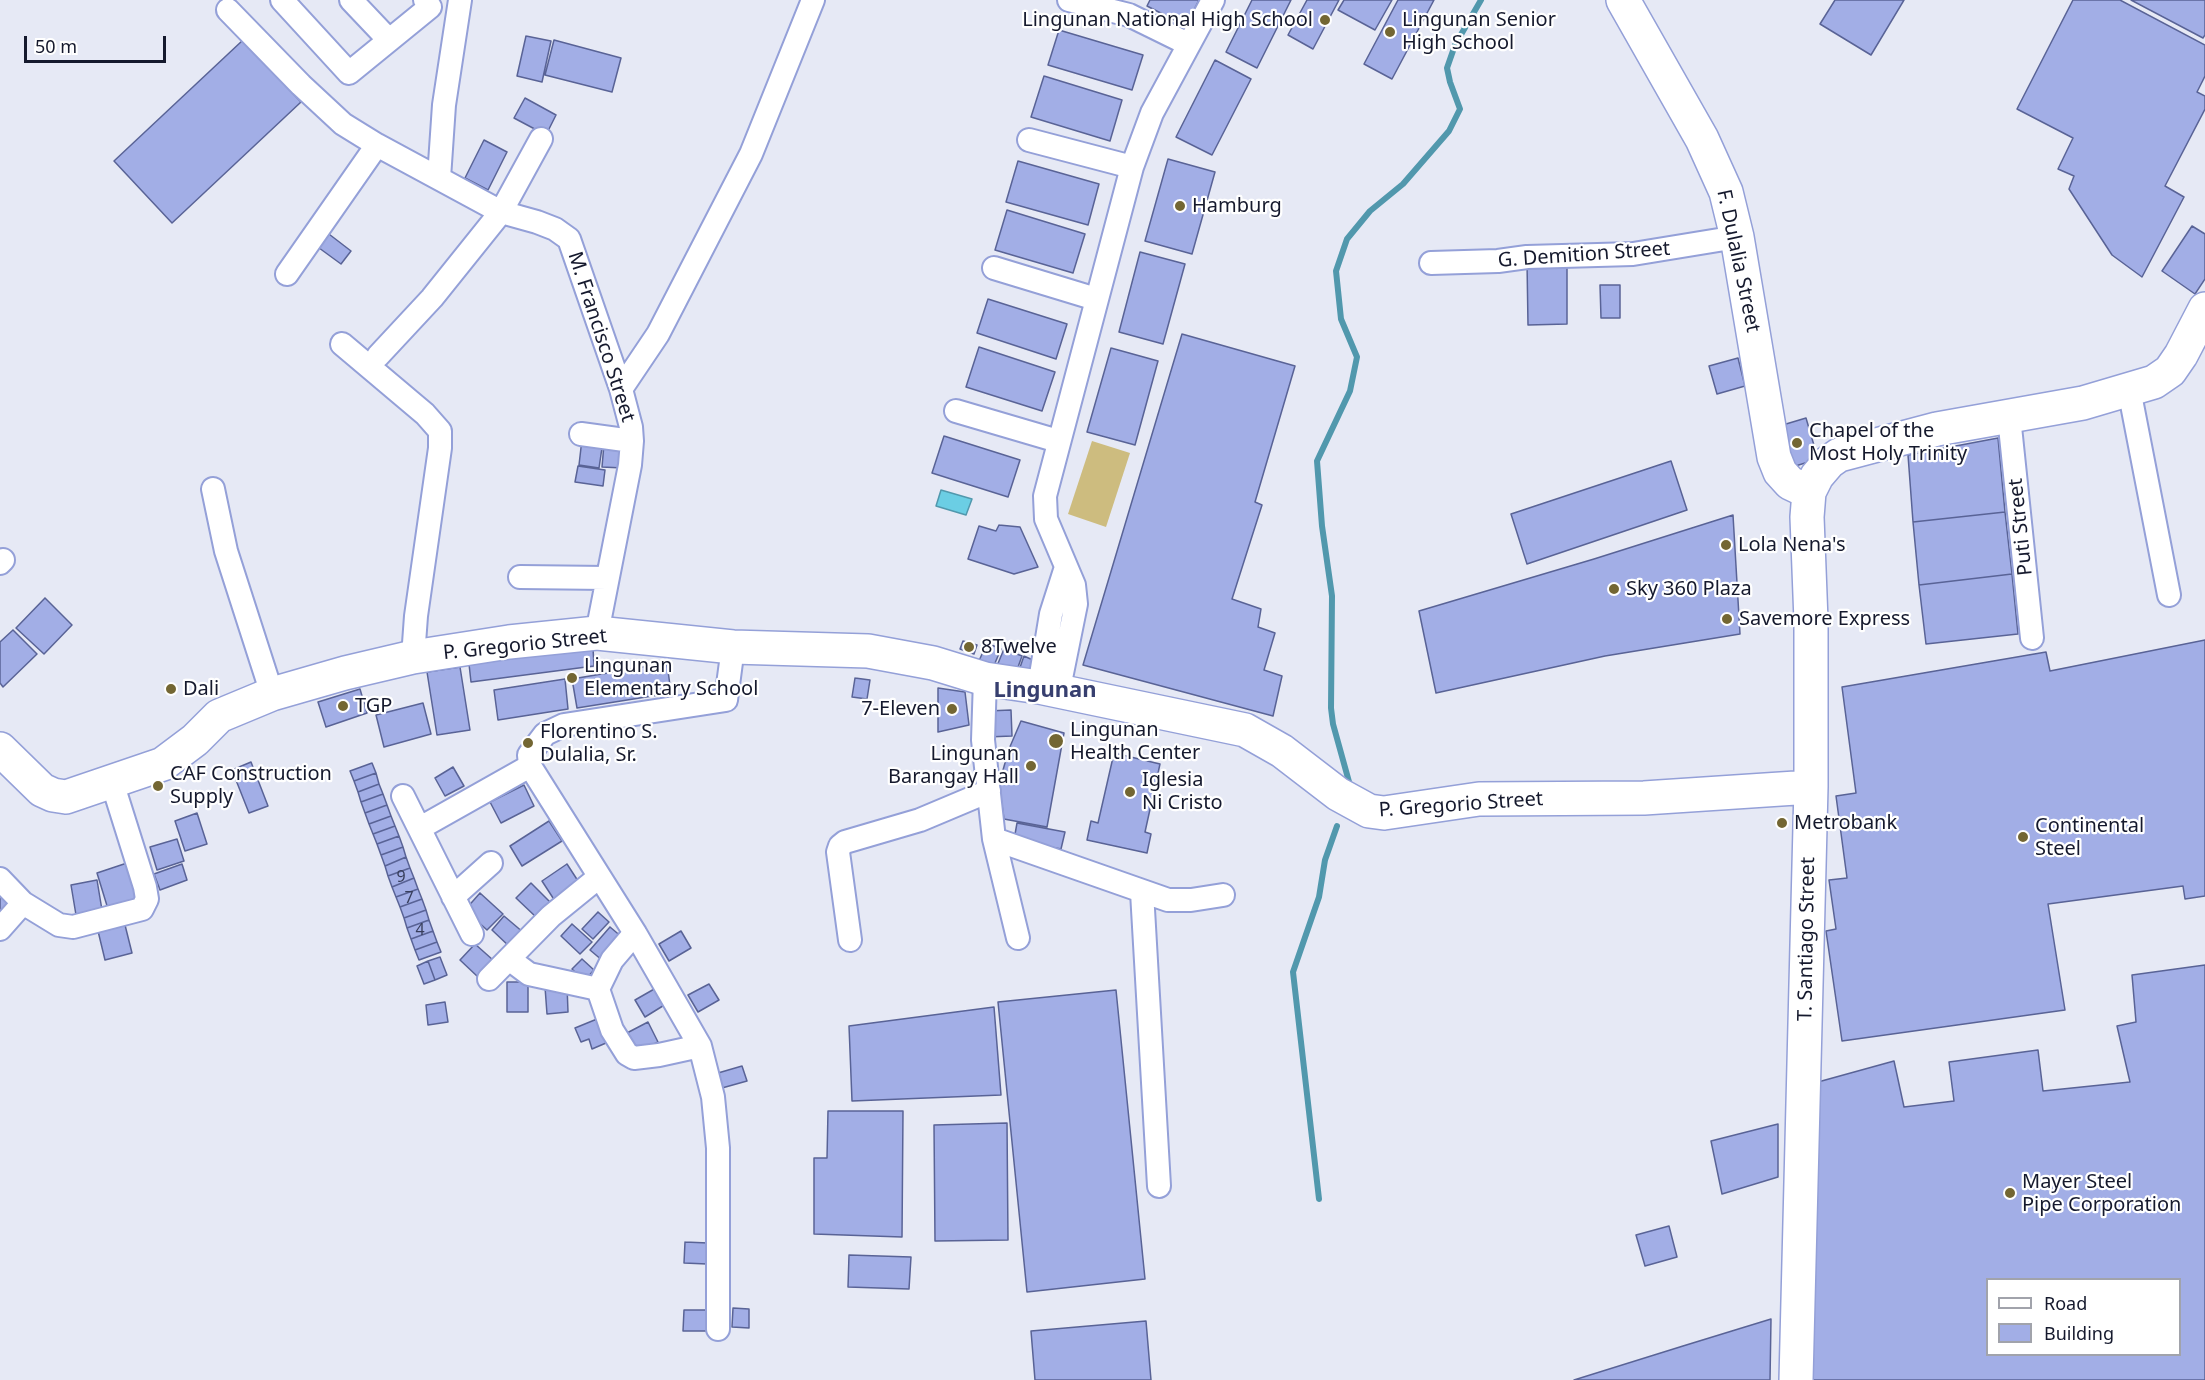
<!DOCTYPE html>
<html>
<head>
<meta charset="utf-8">
<style>
	body { margin:0 }
	#map { position:relative; width:2205px; height:1380px; overflow:hidden; background:#e6e9f5; font-family:"Noto Sans",sans-serif }
	canvas { display:block }
	.legend { position:absolute; left:1986px; top:1278px; width:195px; height:78px; box-sizing:border-box; background:#fff; border:2px solid #a1a3ab; margin:0; padding:8px 10px; list-style:none; font-size:18px; color:#15192d }
	.legend li { display:flex; align-items:center; gap:12px; height:30px }
	.legend b { width:30px; border:2px solid #a1a3ab }
	.scale { position:absolute; left:24px; top:36px; width:142px; height:27px; box-sizing:border-box; border:3px solid #15192d; border-top:0; padding-left:8px; font-size:18px; line-height:21px; white-space:nowrap; color:#15192d; -webkit-text-stroke:4px #fff; paint-order:stroke }
</style>
</head>
<body>
<div id="map">
<canvas width="2205" height="1380"></canvas>
<ul class="legend">
<li><b style="height:8px;background:#fff"></b>Road</li>
<li><b style="height:16px;background:#a2aee6"></b>Building</li>
</ul>
<div class="scale">50 m</div>
</div>
<script>
const ctx = document.querySelector('canvas').getContext('2d');
ctx.lineJoin = 'round';
function paint(path, color) { ctx.fillStyle = color; ctx.fill(path, 'evenodd'); }
const poly = rows => new Path2D(rows.map(r => 'M' + r).join(''));
function strokePath(path, color, width, dash) { ctx.strokeStyle = color; ctx.lineWidth = width; ctx.lineCap = dash ? 'butt' : 'round'; ctx.setLineDash(dash || []); ctx.stroke(path); }
function drawText(font, color, halo, rows, align = 'center') {
  ctx.font = font + ' "Noto Sans",sans-serif'; ctx.lineWidth = 4.5; ctx.setLineDash([]); ctx.textBaseline = 'middle'; ctx.strokeStyle = halo; ctx.fillStyle = color; for (const [text, x, y, turn = 0] of rows) {
    ctx.save(); ctx.translate(x, y); ctx.rotate((+turn || 0) * Math.PI / 180); ctx.textAlign = isNaN(turn) ? turn : align; if (halo) ctx.strokeText(text, 0, 0); ctx.fillText(text, 0, 0); ctx.restore();
  }
}
paint(poly([
	[1092,441,1130,453,1106,527,1068,514]
]), '#cdbc7f');
const water = poly([
	[941,490,972,499,966,515,936,506,941,490]
]);
paint(water, '#6bcee4');
strokePath(water, '#5198ad', 1.5);
strokePath(poly([
	[1351,789,1333,724,1331,708,1332,596,1322,526,1317,461,1350,391,1357,357,1341,319,1336,271,1347,239,1370,211,1403,184,1449,131,1460,109,1450,82,1447,68,1455,45,1481,0],
	[1319,1199,1293,972,1319,897,1325,860,1337,826]
]), '#5198ad', 6);
const building = poly([
	[1150,0,1199,0,1186,26,1147,6,1150,0],
	[1252,0,1291,0,1257,68,1226,52,1252,0],
	[1307,0,1339,0,1313,49,1288,35,1307,0],
	[1344,0,1392,0,1375,30,1338,10,1344,0],
	[1398,0,1434,0,1392,79,1364,64,1398,0],
	[1835,0,1904,0,1871,55,1820,24,1835,0],
	[2073,0,2120,0,2205,45,2205,76,2197,92,2205,96,2205,109,2165,186,2184,197,2142,277,2112,255,2069,189,2074,176,2058,169,2073,138,2017,109,2073,0],
	[2131,0,2205,0,2205,35,2203,38,2131,0],
	[1059,30,1143,55,1132,90,1048,65,1059,30],
	[526,36,551,41,542,82,517,76,526,36],
	[243,40,301,102,172,223,114,161,243,40],
	[554,40,621,58,612,92,545,75,554,40],
	[1215,60,1251,79,1212,155,1176,137,1215,60],
	[1044,76,1122,100,1110,141,1031,117,1044,76],
	[525,98,556,115,546,135,514,118,525,98],
	[484,140,507,152,488,190,465,178,484,140],
	[1168,159,1215,172,1192,254,1145,241,1168,159],
	[1018,161,1099,184,1088,225,1006,202,1018,161],
	[1007,210,1085,234,1073,273,995,250,1007,210],
	[2192,226,2205,234,2205,279,2195,294,2162,271,2192,226],
	[325,231,351,251,341,264,315,245,325,231],
	[1140,252,1185,264,1163,344,1119,332,1140,252],
	[1527,262,1567,262,1567,324,1528,325,1527,262],
	[1600,285,1620,285,1620,318,1601,318,1600,285],
	[988,299,1067,324,1056,359,977,333,988,299],
	[1182,334,1295,366,1255,502,1262,505,1232,599,1261,609,1258,627,1275,633,1264,670,1282,676,1273,716,1083,665,1182,334],
	[979,347,1055,372,1042,411,966,387,979,347],
	[1111,348,1158,361,1135,445,1087,432,1111,348],
	[1738,358,1745,386,1717,394,1709,366,1738,358],
	[1806,418,1818,459,1789,468,1776,427,1806,418],
	[944,436,1020,460,1008,497,932,473,944,436],
	[1998,438,2005,512,1913,522,1908,455,1998,438],
	[582,439,603,441,599,468,579,465,582,439],
	[604,444,624,446,623,468,602,467,604,444],
	[1671,461,1687,510,1527,564,1511,514,1671,461],
	[578,466,605,470,603,486,575,482,578,466],
	[2005,512,2012,574,1919,585,1913,522,2005,512],
	[1733,515,1740,634,1605,656,1436,693,1419,611,1594,559,1733,515],
	[999,525,1020,527,1038,567,1014,574,968,559,979,526,996,531,999,525],
	[2012,574,2018,634,1926,644,1919,585,2012,574],
	[45,598,72,625,44,654,16,628,45,598],
	[13,630,37,654,3,687,0,683,0,642,13,630],
	[2205,640,2205,896,2185,899,2183,886,2048,904,2065,1010,1842,1041,1826,931,1836,929,1829,880,1847,878,1836,796,1856,793,1842,687,2046,652,2050,671,2205,640],
	[963,641,977,645,974,654,960,649,963,641],
	[987,643,1001,649,992,670,978,663,987,643],
	[593,648,594,666,471,682,469,664,593,648],
	[1004,649,1022,656,1013,681,994,673,1004,649],
	[1024,656,1035,661,1029,680,1017,676,1024,656],
	[667,663,671,693,577,708,572,679,667,663],
	[460,667,470,730,437,735,427,672,460,667],
	[855,678,870,680,867,699,852,697,855,678],
	[565,679,568,709,498,720,494,690,565,679],
	[938,688,965,692,969,725,938,732,938,688],
	[360,689,367,713,326,727,318,702,360,689],
	[423,703,431,734,384,747,376,715,423,703],
	[1011,710,1012,736,987,737,987,711,1011,710],
	[1021,721,1064,733,1047,827,1004,819,999,784,1009,749,1021,721],
	[1114,753,1160,764,1145,832,1151,834,1147,853,1087,840,1091,821,1098,823,1114,753],
	[251,762,268,806,249,813,232,770,251,762],
	[372,763,376,773,354,781,350,771,372,763],
	[453,767,464,786,445,796,435,778,453,767],
	[376,773,379,784,358,792,354,781,376,773],
	[379,784,383,794,361,802,358,792,379,784],
	[524,785,534,806,501,823,490,802,524,785],
	[383,794,387,805,365,813,361,802,383,794],
	[387,805,391,816,369,824,365,813,387,805],
	[197,813,207,844,185,851,175,821,197,813],
	[391,816,395,826,373,834,369,824,391,816],
	[549,821,562,841,522,866,510,846,549,821],
	[1017,823,1065,832,1061,849,1014,840,1017,823],
	[395,826,399,836,377,844,373,834,395,826],
	[399,836,403,847,381,855,377,844,399,836],
	[177,839,184,861,157,870,150,847,177,839],
	[403,847,406,857,385,866,381,855,403,847],
	[406,857,410,868,388,876,385,866,406,857],
	[127,863,138,900,108,909,97,873,127,863],
	[182,864,187,880,160,890,154,874,182,864],
	[567,864,580,884,555,901,542,881,567,864],
	[410,868,414,878,392,887,388,876,410,868],
	[414,878,418,889,396,897,392,887,414,878],
	[97,880,102,910,76,915,71,885,97,880],
	[531,883,550,902,536,917,516,898,531,883],
	[418,889,422,899,400,907,396,897,418,889],
	[480,893,503,914,487,930,465,910,480,893],
	[0,894,10,904,0,915,0,894],
	[422,899,426,910,404,918,400,907,422,899],
	[426,910,429,920,407,928,404,918,426,910],
	[598,912,609,922,593,939,582,929,598,912],
	[504,916,524,933,511,948,492,930,504,916],
	[429,920,433,931,411,939,407,928,429,920],
	[572,924,592,942,580,954,561,936,572,924],
	[125,925,132,953,105,960,98,931,125,925],
	[610,927,623,938,603,961,590,950,610,927],
	[433,931,437,942,415,950,411,939,433,931],
	[681,931,691,948,669,961,659,944,681,931],
	[437,942,441,952,419,960,415,950,437,942],
	[475,944,493,960,478,977,460,960,475,944],
	[440,957,447,975,435,980,428,961,440,957],
	[582,959,594,970,584,981,572,969,582,959],
	[428,961,435,980,424,984,417,966,428,961],
	[2205,965,2205,1380,1808,1380,1818,1082,1894,1061,1904,1107,1954,1101,1949,1062,2038,1050,2043,1091,2130,1082,2117,1026,2136,1022,2132,975,2205,965],
	[1988,1280,2180,1280,2180,1354,1988,1354,1988,1280],
	[507,982,528,982,528,1012,507,1012,507,982],
	[709,984,719,1000,698,1012,688,995,709,984],
	[567,985,568,1012,547,1014,545,987,567,985],
	[656,988,666,1004,645,1017,635,1000,656,988],
	[1116,990,1145,1279,1027,1292,998,1002,1116,990],
	[445,1002,448,1022,428,1025,426,1005,445,1002],
	[994,1007,1001,1095,852,1101,849,1026,994,1007],
	[597,1019,606,1043,592,1049,589,1039,581,1042,575,1028,597,1019],
	[648,1022,658,1042,642,1050,632,1046,625,1034,648,1022],
	[742,1066,747,1081,722,1088,718,1073,742,1066],
	[828,1111,903,1111,902,1237,814,1234,814,1158,827,1158,828,1111],
	[1007,1123,1008,1240,935,1241,934,1125,1007,1123],
	[1778,1124,1778,1177,1722,1194,1711,1141,1778,1124],
	[1669,1226,1677,1257,1645,1266,1636,1235,1669,1226],
	[685,1242,708,1243,707,1264,684,1263,685,1242],
	[849,1255,911,1257,909,1289,848,1287,849,1255],
	[733,1308,749,1309,749,1328,732,1327,733,1308],
	[684,1310,708,1310,707,1331,683,1331,684,1310],
	[1771,1319,1770,1380,1574,1380,1683,1346,1771,1319],
	[1146,1321,1151,1380,1035,1380,1031,1331,1146,1321]
]);
paint(building, '#a2aee6');
strokePath(building, '#596396', 1.5);
const street = poly([
	[282,0,349,73,430,7,425,0],
	[351,0,388,39],
	[1069,0,1129,15,1188,44],
	[228,10,301,85,343,124,377,145,501,212,537,222,555,229,569,239,621,389,631,427,632,441,630,465,597,633],
	[1029,140,1132,167],
	[439,178,444,105,460,0],
	[1431,263,1498,261,1527,257,1633,254,1737,237],
	[994,268,1096,299],
	[287,274,377,145],
	[342,344,425,414,440,431,440,448,416,616,413,657],
	[378,356,432,298,501,212,541,139],
	[621,389,658,334,751,154,813,0],
	[2129,389,2169,595],
	[956,411,1058,441],
	[2009,417,2032,638],
	[581,434,632,441],
	[213,489,226,551,272,694],
	[0,563,3,560],
	[520,577,607,578],
	[985,679,983,740,994,839,1018,938],
	[1039,687,1051,614,1066,567],
	[1058,693,1076,604,1074,585,1046,519,1045,496,1132,167,1152,113,1213,0],
	[403,796,472,934],
	[420,828,530,766],
	[994,839,1168,900,1191,900,1223,895],
	[0,879,23,903,59,925,73,927,142,909,147,899,145,887,112,782],
	[1142,892,1159,1186],
	[453,897,491,863],
	[0,929,23,903],
	[635,933,612,960,598,989,612,1030,627,1054,634,1058,659,1055,700,1046],
	[850,940,838,852,840,846,845,842,920,820,989,791],
	[509,959,529,974,598,989],
	[489,979,551,916,599,877],
	[718,1329,718,1148,713,1097,700,1046,635,933,530,766,529,755,545,734,564,725,726,700,733,647]
]);
const secondary = poly([
	[1623,0,1702,139,1726,192,1737,237,1774,457,1780,472,1790,483,1809,492],
	[0,749,42,790,53,795,66,797,163,764,195,740,219,716,272,694,345,673,413,657,509,642,597,633,733,647,868,651,933,663,985,679,1039,687,1245,730,1282,751,1338,794,1369,811,1384,813,1479,799,1644,798,1811,787],
	[1796,1380,1811,787,1811,621,1807,517,1809,492,1817,476,1829,462,1839,455,1937,429,2083,403,2154,382,2170,371,2181,355,2205,309]
]);
strokePath(street, '#94a0d8', 26);
strokePath(secondary, '#94a0d8', 36);
strokePath(street, '#fff', 22);
strokePath(secondary, '#fff', 33);
for (const [x, y, r, color] of [
	[1325,20,6,"#736633"],
	[1390,32,6,"#736633"],
	[1180,206,6,"#736633"],
	[1797,443,6,"#736633"],
	[1726,545,6,"#736633"],
	[1614,589,6,"#736633"],
	[1727,619,6,"#736633"],
	[969,647,6,"#736633"],
	[572,678,6,"#736633"],
	[171,689,6,"#736633"],
	[343,706,6,"#736633"],
	[952,709,6,"#736633"],
	[1056,741,8,"#736633"],
	[528,743,6,"#736633"],
	[1031,766,6,"#736633"],
	[158,786,6,"#736633"],
	[1130,792,6,"#736633"],
	[1782,823,6,"#736633"],
	[2023,837,6,"#736633"],
	[2010,1193,6,"#736633"]
]) { const dot = new Path2D(); dot.arc(x, y, r, 0, 2 * Math.PI); ctx.fillStyle = color; ctx.fill(dot); strokePath(dot, '#fff', 2); }
drawText('16px', '#383e5b', null, [
	["9",401,877],
	["7",409,898],
	["4",420,930]
]);
drawText('20px', '#15192d', '#fff', [
	["Lingunan National High School",1313,20,"right"],
	["Lingunan Senior",1402,20],
	["High School",1402,43],
	["Hamburg",1192,206],
	["Chapel of the",1809,431],
	["Most Holy Trinity",1809,454],
	["Lola Nena's",1738,545],
	["Sky 360 Plaza",1626,589],
	["Savemore Express",1739,619],
	["8Twelve",981,647],
	["Lingunan",584,666],
	["Elementary School",584,689],
	["Dali",183,689],
	["TGP",355,706],
	["7-Eleven",940,709,"right"],
	["Lingunan",1070,730],
	["Health Center",1070,753],
	["Florentino S.",540,732],
	["Dulalia, Sr.",540,755],
	["Lingunan",1019,754,"right"],
	["Barangay Hall",1019,777,"right"],
	["CAF Construction",170,774],
	["Supply",170,797],
	["Iglesia",1142,780],
	["Ni Cristo",1142,803],
	["Metrobank",1794,823],
	["Continental",2035,826],
	["Steel",2035,849],
	["Mayer Steel",2022,1182],
	["Pipe Corporation",2022,1205]
], 'left');
drawText('20px', '#15192d', '#fff', [
	["G. Demition Street",1584,255,-4],
	["F. Dulalia Street",1738,261,78],
	["M. Francisco Street",601,337,72],
	["Puti Street",2021,527,-96],
	["P. Gregorio Street",525,645,-6],
	["P. Gregorio Street",1461,805,-4],
	["T. Santiago Street",1807,939,-89]
]);
drawText('bold 22px', '#373f6f', '#fff', [
	["Lingunan",1045,691]
]);
</script>
</body>
</html>
